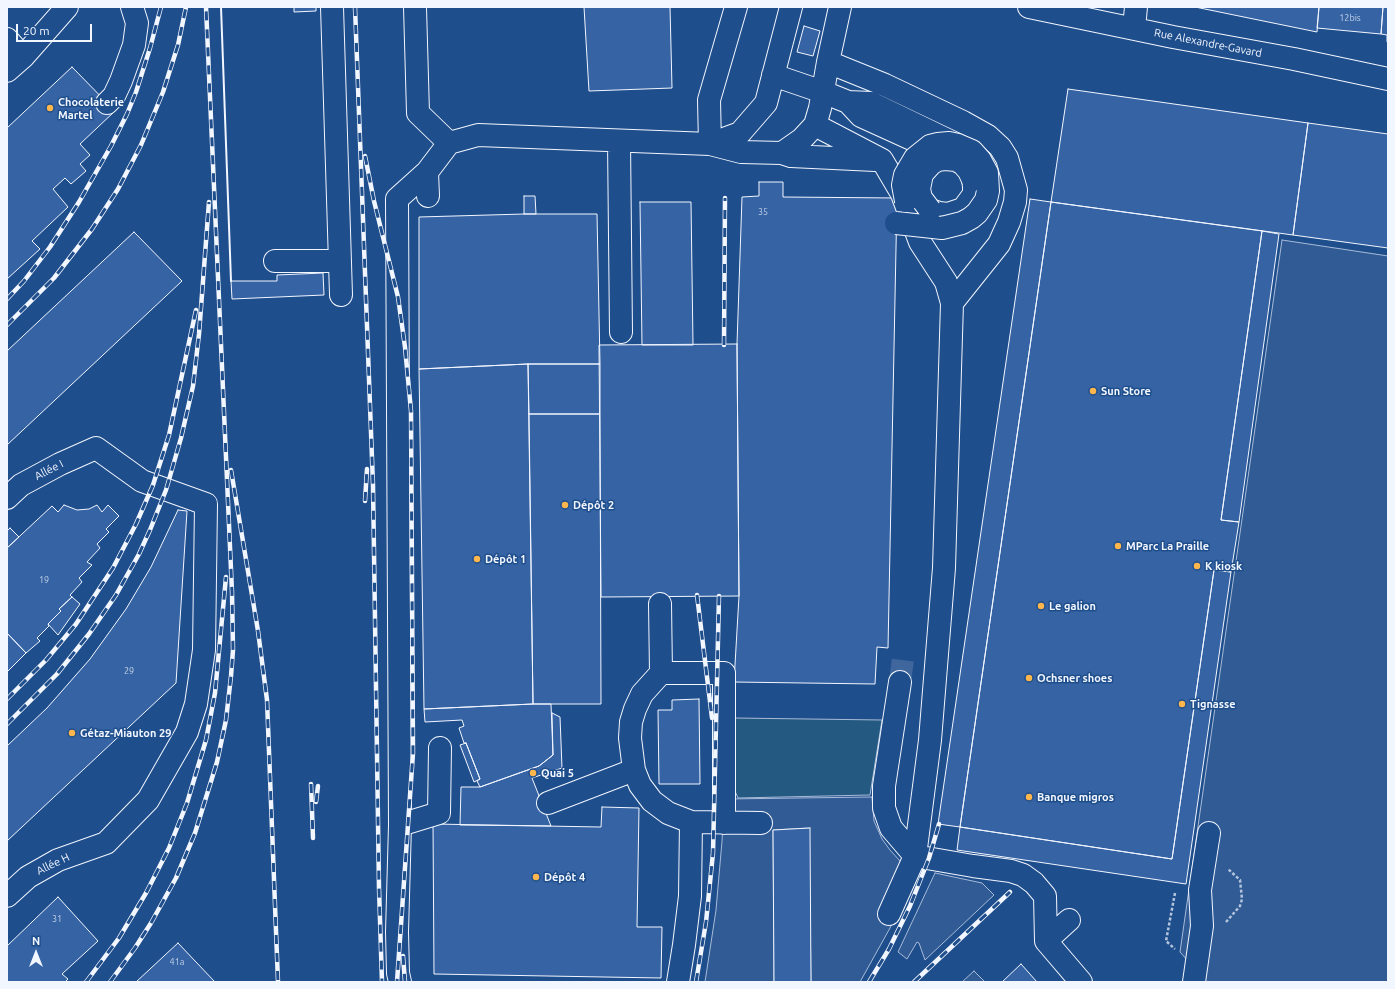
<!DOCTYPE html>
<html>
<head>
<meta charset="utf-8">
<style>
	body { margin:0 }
	#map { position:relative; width:1395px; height:989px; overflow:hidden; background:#1f4e8c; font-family:Ubuntu,sans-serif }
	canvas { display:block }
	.frame { position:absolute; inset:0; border:8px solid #f2f6ff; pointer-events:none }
	.north { position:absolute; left:16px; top:933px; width:40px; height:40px; -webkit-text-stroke:3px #1f4e8c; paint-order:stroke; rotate:0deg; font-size:11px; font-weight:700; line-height:16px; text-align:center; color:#f2f6ff }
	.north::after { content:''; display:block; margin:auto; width:14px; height:18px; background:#f2f6ff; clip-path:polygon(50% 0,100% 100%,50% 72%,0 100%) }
	.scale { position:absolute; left:16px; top:24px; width:76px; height:18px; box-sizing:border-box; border:2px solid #f2f6ff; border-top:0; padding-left:5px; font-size:12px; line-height:14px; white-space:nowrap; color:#f2f6ff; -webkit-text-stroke:3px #1f4e8c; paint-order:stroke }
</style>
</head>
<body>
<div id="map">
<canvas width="1395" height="989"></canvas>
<div class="frame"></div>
<div class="north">N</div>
<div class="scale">20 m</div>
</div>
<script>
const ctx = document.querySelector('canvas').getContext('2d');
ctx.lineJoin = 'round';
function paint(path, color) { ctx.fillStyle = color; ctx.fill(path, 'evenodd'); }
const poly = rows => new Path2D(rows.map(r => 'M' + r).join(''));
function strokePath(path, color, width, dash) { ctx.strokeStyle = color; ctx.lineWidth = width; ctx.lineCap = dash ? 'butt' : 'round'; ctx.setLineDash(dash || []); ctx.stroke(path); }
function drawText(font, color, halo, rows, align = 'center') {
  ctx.font = font + ' Ubuntu,sans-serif'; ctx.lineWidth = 3; ctx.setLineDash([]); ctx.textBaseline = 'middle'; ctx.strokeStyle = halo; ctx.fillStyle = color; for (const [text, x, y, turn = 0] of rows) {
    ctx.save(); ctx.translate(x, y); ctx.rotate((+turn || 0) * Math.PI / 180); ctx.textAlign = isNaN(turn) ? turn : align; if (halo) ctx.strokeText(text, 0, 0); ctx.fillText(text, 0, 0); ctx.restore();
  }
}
const green = poly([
	[734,718,882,720,870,795,738,798,731,782,734,718]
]);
paint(green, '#245a82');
strokePath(green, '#a8bbd7', 1);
const parking = poly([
	[1282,240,1388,256,1388,982,1207,982,1180,952,1282,240],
	[872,797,874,821,882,839,890,850,900,861,916,870,890,928,860,982,811,982,809,828,773,830,774,982,705,982,716,910,722,841,724,799,872,797],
	[935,873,982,883,994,895,925,960,919,943,917,942,907,959,898,952,935,873],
	[974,971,985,982,962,982,974,971]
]);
paint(parking, '#305b95');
strokePath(parking, '#a8bbd7', 1);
const building = poly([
	[294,7,316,7,316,11,294,12,294,7],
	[584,7,670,7,672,88,589,91,584,7],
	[1195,7,1319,7,1317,32,1195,7],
	[1319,7,1383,7,1381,34,1317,28,1319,7],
	[1383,7,1388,7,1388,43,1387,42,1387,35,1381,34,1383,7],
	[804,26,820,31,813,56,797,52,804,26],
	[72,67,115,111,80,144,90,155,80,164,86,171,71,184,65,178,53,189,68,207,32,241,40,249,7,279,7,128,72,67],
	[1068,89,1308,123,1293,235,1051,202,1068,89],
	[1308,123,1388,134,1388,248,1293,235,1308,123],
	[759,182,783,182,783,197,897,198,888,648,877,647,875,684,734,682,739,596,737,344,742,197,759,196,759,182],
	[524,196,535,196,536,214,524,214,524,196],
	[1030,199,1051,202,960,827,938,824,1030,199],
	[640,202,691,202,693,345,642,345,640,202],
	[1051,202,1262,231,1221,520,1239,522,1231,572,1214,570,1172,859,960,827,1051,202],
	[524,214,597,214,600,364,528,364,419,369,419,217,524,214],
	[1262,231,1279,234,1239,522,1221,520,1262,231],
	[134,232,182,281,7,445,7,351,134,232],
	[323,273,324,295,232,299,231,281,277,281,277,275,323,273],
	[737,344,739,596,601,597,599,345,737,344],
	[528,364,533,704,424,709,419,369,528,364],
	[528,364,600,364,600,414,529,414,528,364],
	[529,414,600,414,601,704,533,704,529,414],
	[64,505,77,510,89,509,97,505,102,512,108,505,119,516,106,529,109,532,97,544,100,548,87,562,92,565,79,578,82,582,70,595,72,597,59,609,61,611,48,624,49,626,37,638,40,641,26,653,7,633,7,548,52,506,58,512,64,505],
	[178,510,187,511,176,683,7,841,7,746,47,708,90,659,126,609,151,567,178,510],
	[10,528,19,537,7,548,7,531,10,528],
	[1214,570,1231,572,1186,884,957,850,960,827,1172,859,1214,570],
	[72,597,80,604,58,635,48,624,61,611,59,609,72,597],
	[7,633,26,653,7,672,7,633],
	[699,699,700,784,659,784,658,710,672,710,672,700,699,699],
	[533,704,551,704,553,755,539,766,480,787,477,781,480,779,466,743,464,743,459,728,464,726,462,720,425,722,424,709,533,704],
	[552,713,560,717,562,768,532,778,551,826,460,825,461,787,480,787,539,766,553,755,552,713],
	[466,743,480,779,474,782,460,745,466,743],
	[602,807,639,808,637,927,662,927,661,978,434,974,433,824,601,827,602,807],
	[810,828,811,982,774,982,773,830,810,828],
	[58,897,98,941,62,974,68,979,65,982,7,982,7,946,58,897],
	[178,943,215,982,136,982,178,943],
	[1021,964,1037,982,1002,982,1021,964]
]);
paint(building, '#3563a3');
strokePath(building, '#f2f6ff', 1);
strokePath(poly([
	[900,682,903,659]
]), '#3f679d', 22, [22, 11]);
const minor = poly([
	[332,7,341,295],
	[415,7,418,113,449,143],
	[1029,7,1173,37,1294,59,1388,79],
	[1134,28,1136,7],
	[7,39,23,57],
	[828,62,885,85,963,122,988,136,1000,147,1007,158,1016,190,1015,202,1009,222,999,244,952,303],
	[7,71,23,57,67,7],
	[773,75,823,92,848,102,871,103,962,147],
	[848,102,861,116,949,156,963,163,969,170,973,178,974,187,974,194,963,209,948,214,939,213,930,210],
	[107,103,114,96,121,81,134,45,137,23,132,7],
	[815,125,882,160,902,194,920,242,946,282,952,303,944,568,930,740,915,856,889,914],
	[619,141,621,332],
	[710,144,740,133,766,103,791,7],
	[710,144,709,100,736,7],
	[782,153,802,139,815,125,820,108,828,62,840,7],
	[428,196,427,172,449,143,478,135,710,144,741,152,782,153,791,156,875,160],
	[275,261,340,261],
	[7,498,21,485,60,464,96,448,142,481,206,504,204,650,196,704,187,732,148,800,106,843,58,860,28,877,7,896],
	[660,604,661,673,642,694,635,709,631,722,630,738,634,770,640,785,652,801,668,813,691,822,690,896,684,945,678,982],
	[661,673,724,673,724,823],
	[900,682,884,786,884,808,891,828,915,856,973,866,1011,871,1023,875,1034,883,1045,896,1046,941],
	[548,803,634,770],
	[691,822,761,823],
	[400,825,439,813,440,748],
	[1069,920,1046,941,1081,982],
	[400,982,398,973,397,932,400,825,397,199,427,172],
	[1194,982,1202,926,1200,890,1209,833]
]);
strokePath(minor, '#f2f6ff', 24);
strokePath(poly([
	[1175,893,1166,941,1175,949],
	[1226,922,1240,906,1242,899,1240,880,1228,869]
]), '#b3c4dc', 2.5, [3, 2]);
strokePath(minor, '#1f4e8c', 22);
const rail = poly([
	[355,7,373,485,379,888,382,982],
	[365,156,374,201,398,297,405,347,411,411,413,753,397,982],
	[7,299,24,281,50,247,79,202,111,146,127,114,136,92,150,48,161,7],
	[7,325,54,278,92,229,118,189,141,145,163,92,178,45,186,7],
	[724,345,725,198],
	[231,470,258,631,267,700,278,982],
	[365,501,367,469],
	[697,595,712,718],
	[7,699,46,660,76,624,113,568,136,524,153,485,169,435,196,310],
	[7,724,57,674,89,634,116,595,139,554,150,530,166,490,181,438,193,386,199,334,209,202],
	[311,784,313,838],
	[316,802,318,786],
	[403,956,405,982],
	[86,982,119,938,146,893,169,848,187,803,206,740,215,693,226,577],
	[110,982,135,948,151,923,176,878,195,833,217,762,226,720,231,676,233,650,232,592,206,7],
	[696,982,706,922,713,853,719,596],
	[869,982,889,949,910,906,929,858,939,824],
	[914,982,1010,892]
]);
strokePath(rail, '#f2f6ff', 4.5);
strokePath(rail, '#1f4e8c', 3, [9]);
const minorBridge = poly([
	[930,210,921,198,919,189,922,174,931,164,937,160,945,159,956,160,963,164,969,171,973,180],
	[896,223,942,228,962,223,971,218,977,213,986,200,988,191,987,173,980,160,972,151,958,145,949,143,938,144,930,146,915,158,905,175,903,185,906,201]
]);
strokePath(minorBridge, '#f2f6ff', 24, []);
strokePath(minorBridge, '#1f4e8c', 22);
strokePath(poly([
	[221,7,231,281]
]), '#f2f6ff', 2);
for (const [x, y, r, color] of [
	[50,108,4,"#ffb74d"],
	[1093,391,4,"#ffb74d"],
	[565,505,4,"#ffb74d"],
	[1118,546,4,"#ffb74d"],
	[477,559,4,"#ffb74d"],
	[1197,566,4,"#ffb74d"],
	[1041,606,4,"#ffb74d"],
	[1029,678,4,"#ffb74d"],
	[1182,704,4,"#ffb74d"],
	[72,733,4,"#ffb74d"],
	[533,773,4,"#ffb74d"],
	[1029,797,4,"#ffb74d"],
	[536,877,4,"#ffb74d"]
]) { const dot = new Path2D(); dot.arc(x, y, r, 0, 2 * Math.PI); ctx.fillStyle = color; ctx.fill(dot); strokePath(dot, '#1f4e8c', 1.5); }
drawText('9px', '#c3d1e8', null, [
	["12bis",1350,18],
	["35",763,212],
	["19",44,580],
	["29",129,671],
	["31",57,919],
	["41a",177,962]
]);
drawText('11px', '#f2f6ff', '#1f4e8c', [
	["Rue Alexandre-Gavard",1208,43,11],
	["Allée I",49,470,-27],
	["Allée H",53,864,-26]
]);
drawText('bold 11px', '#f2f6ff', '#1f4e8c', [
	["Chocolaterie",58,102],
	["Martel",58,115],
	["Sun Store",1101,391],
	["Dépôt 2",573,505],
	["MParc La Praille",1126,546],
	["Dépôt 1",485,559],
	["K kiosk",1205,566],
	["Le galion",1049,606],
	["Ochsner shoes",1037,678],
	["Tignasse",1190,704],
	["Gétaz-Miauton 29",80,733],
	["Quai 5",541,773],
	["Banque migros",1037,797],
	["Dépôt 4",544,877]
], 'left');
</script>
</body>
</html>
